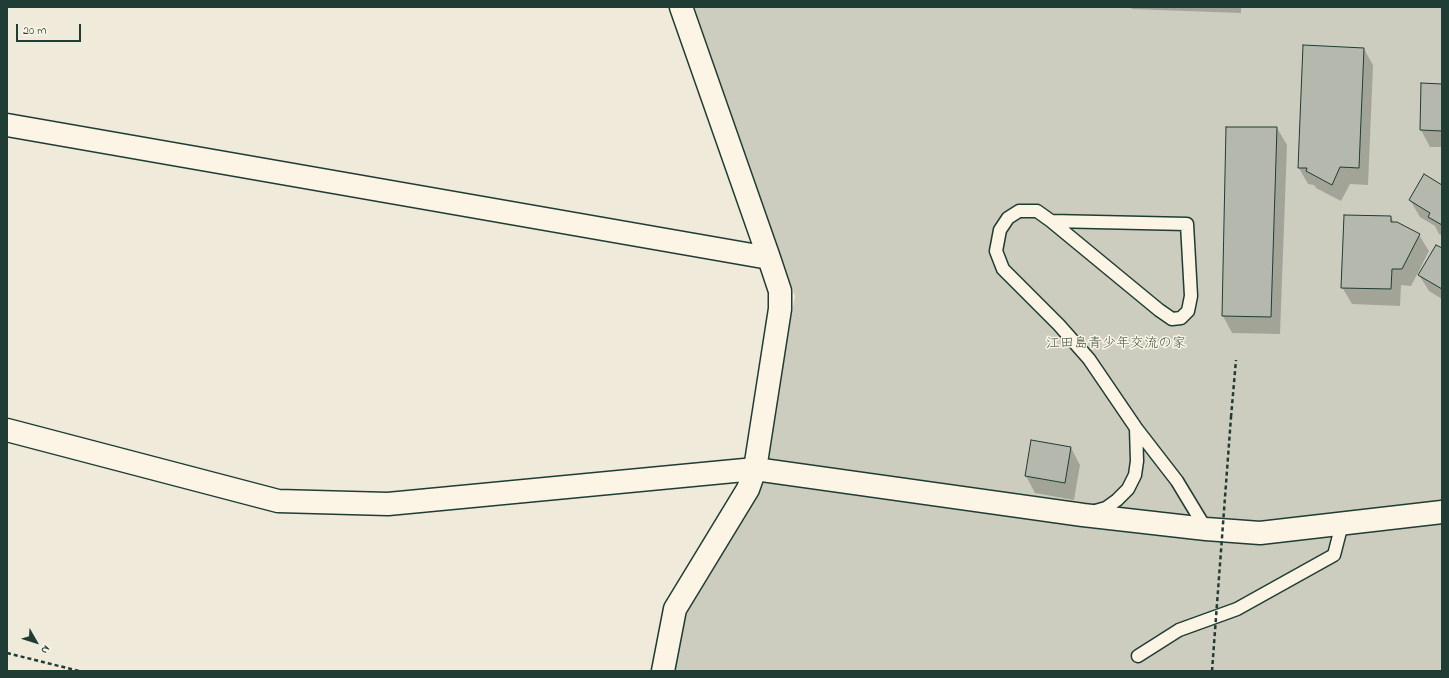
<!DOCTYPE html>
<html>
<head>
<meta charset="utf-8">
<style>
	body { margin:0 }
	#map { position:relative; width:1449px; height:678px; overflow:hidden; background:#efeada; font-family:"Indie Flower",sans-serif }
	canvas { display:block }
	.frame { position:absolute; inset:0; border:8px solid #1f3d34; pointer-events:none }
	.north { position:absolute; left:16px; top:622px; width:40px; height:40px; -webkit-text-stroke:3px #fcf5e5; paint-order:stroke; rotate:129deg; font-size:11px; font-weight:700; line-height:16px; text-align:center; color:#1f3d34 }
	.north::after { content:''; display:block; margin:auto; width:14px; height:18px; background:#1f3d34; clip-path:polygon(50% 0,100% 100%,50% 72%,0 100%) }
	.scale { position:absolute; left:16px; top:24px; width:65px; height:18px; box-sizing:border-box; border:2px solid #1f3d34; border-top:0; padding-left:5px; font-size:12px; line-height:14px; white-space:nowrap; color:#1f3d34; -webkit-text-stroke:3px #fcf5e5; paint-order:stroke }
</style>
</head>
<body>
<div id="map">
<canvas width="1449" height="678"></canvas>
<div class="frame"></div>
<div class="north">N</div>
<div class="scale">20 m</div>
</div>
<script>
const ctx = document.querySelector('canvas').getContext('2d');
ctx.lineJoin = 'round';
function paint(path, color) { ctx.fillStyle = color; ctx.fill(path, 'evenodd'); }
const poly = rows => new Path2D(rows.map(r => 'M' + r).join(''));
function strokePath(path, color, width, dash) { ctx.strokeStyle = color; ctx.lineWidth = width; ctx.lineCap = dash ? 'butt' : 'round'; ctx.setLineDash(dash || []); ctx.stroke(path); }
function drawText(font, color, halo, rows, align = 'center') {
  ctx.font = font + ' "Indie Flower","Klee One",sans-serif'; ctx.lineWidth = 3; ctx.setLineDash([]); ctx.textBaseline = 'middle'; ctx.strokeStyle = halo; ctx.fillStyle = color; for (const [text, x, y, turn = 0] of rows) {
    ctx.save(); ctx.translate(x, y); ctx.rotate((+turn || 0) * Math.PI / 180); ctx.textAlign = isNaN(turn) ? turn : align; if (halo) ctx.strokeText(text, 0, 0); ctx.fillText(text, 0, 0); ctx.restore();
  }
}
paint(poly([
	[694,7,1442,7,1442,671,671,671,682,612,760,487,795,296]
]), '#cccdbf');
paint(poly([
	[1130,7,1241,7,1241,13,1132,9],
	[1364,49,1373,65,1368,185,1350,184,1341,201,1316,188,1314,185,1308,184,1299,168],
	[1442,85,1442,147,1430,147,1421,130],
	[1227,128,1277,128,1287,145,1280,334,1232,333,1223,316],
	[1442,186,1442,235,1439,234,1435,226,1420,217,1410,200],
	[1391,217,1394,223,1419,235,1429,251,1411,286,1401,285,1400,306,1352,304,1342,287],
	[1442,249,1442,299,1429,291,1419,275],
	[1032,441,1071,448,1080,465,1074,500,1035,493,1026,476]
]), '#0003');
const building = poly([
	[1303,45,1364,48,1359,168,1340,167,1332,185,1306,171,1307,168,1298,168,1303,45],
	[1421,83,1442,84,1442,131,1420,130,1421,83],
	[1226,127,1277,127,1271,317,1222,316,1226,127],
	[1424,174,1442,185,1442,225,1428,217,1430,213,1409,200,1424,174],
	[1344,215,1391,216,1391,222,1397,222,1420,234,1402,269,1392,269,1391,289,1341,288,1344,215],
	[1436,245,1442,248,1442,289,1418,275,1436,245],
	[1031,440,1071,447,1065,483,1025,476,1031,440]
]);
paint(building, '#b5b9ad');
strokePath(building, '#1f3d34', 1);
const service = poly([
	[1051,221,1187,224,1191,296,1188,311,1181,318,1172,319,1159,310,1051,221,1037,211,1019,211,1008,218,1000,230,996,251,1003,269,1059,325,1089,359,1136,428,1177,481,1206,529],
	[1092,512,1106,508,1117,500,1128,489,1135,475,1137,461,1136,428],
	[1138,656,1179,630,1237,609,1334,555,1342,524]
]);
const minor = poly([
	[7,125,769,258],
	[663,671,675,609,748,489,755,469,780,309,780,291,769,258,681,7]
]);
const tertiary = poly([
	[7,430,278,501,388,504,755,469,1083,515,1206,529,1260,533,1442,512]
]);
strokePath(service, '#1f3d34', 15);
strokePath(minor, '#1f3d34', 25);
strokePath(tertiary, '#1f3d34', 25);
strokePath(poly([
	[1231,417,1236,360],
	[7,653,79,671]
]), '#1f3d34', 2.5, [4, 3]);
strokePath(service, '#fcf5e5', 12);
strokePath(minor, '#fcf5e5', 22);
strokePath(tertiary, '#fcf5e5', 22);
strokePath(poly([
	[1212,671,1231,417]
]), '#1f3d34', 2.5, [4, 3]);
drawText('14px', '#425a50', '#fcf5e5', [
	["江田島青少年交流の家",1116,345]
]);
</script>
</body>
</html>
